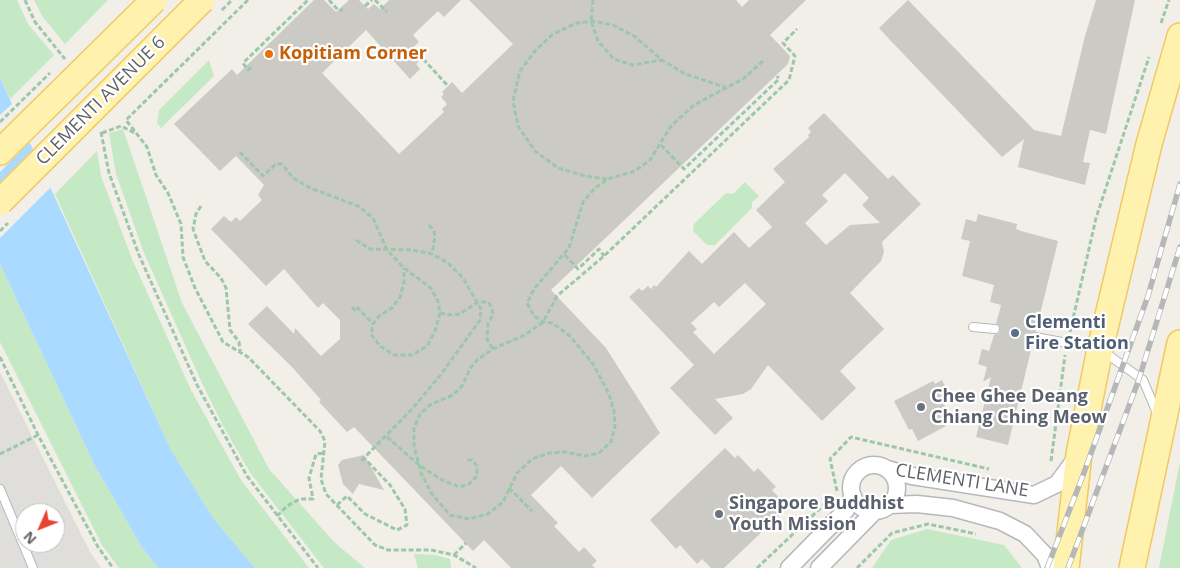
<!DOCTYPE html>
<html>
<head>
<meta charset="utf-8">
<style>
	body { margin:0 }
	#map { position:relative; width:1180px; height:568px; overflow:hidden; background:#f1efe8; font-family:"Open Sans",sans-serif }
	canvas { display:block }
	.north { position:absolute; left:15px; top:503px; width:50px; height:50px; box-sizing:border-box; background:#fff; border:1px solid #bfc1c3; border-radius:50%; rotate:226deg; font-size:14px; font-weight:700; line-height:20px; text-align:center; color:#5f6368 }
	.north::after { content:''; display:block; margin:auto; width:18px; height:22px; background:#ea4335; clip-path:polygon(50% 0,100% 100%,50% 72%,0 100%) }
</style>
</head>
<body>
<div id="map">
<canvas width="1180" height="568"></canvas>
<div class="north">N</div>
</div>
<script>
const ctx = document.querySelector('canvas').getContext('2d');
ctx.lineJoin = 'round';
function paint(path, color) { ctx.fillStyle = color; ctx.fill(path, 'evenodd'); }
const poly = rows => new Path2D(rows.map(r => 'M' + r).join(''));
function strokePath(path, color, width, dash) { ctx.strokeStyle = color; ctx.lineWidth = width; ctx.lineCap = dash ? 'butt' : 'round'; ctx.setLineDash(dash || []); ctx.stroke(path); }
function drawText(font, color, halo, rows, align = 'center') {
  ctx.font = font + ' "Open Sans",sans-serif'; ctx.lineWidth = 4.5; ctx.setLineDash([]); ctx.textBaseline = 'middle'; ctx.strokeStyle = halo; ctx.fillStyle = color; for (const [text, x, y, turn = 0] of rows) {
    ctx.save(); ctx.translate(x, y); ctx.rotate((+turn || 0) * Math.PI / 180); ctx.textAlign = isNaN(turn) ? turn : align; if (halo) ctx.strokeText(text, 0, 0); ctx.fillText(text, 0, 0); ctx.restore();
  }
}
paint(poly([
	[0,372,90,552,101,568,0,568],
	[25,513,55,513,55,543,25,543]
]), '#e0deda');
paint(poly([
	[0,0,17,0,28,24,54,55,10,99,0,78],
	[34,0,108,0,65,44,42,16],
	[209,60,214,76,161,128,157,123,159,110],
	[123,129,182,303,269,469,335,543,365,568,324,568,251,474,223,426,202,383,144,253,116,174,109,133],
	[97,151,101,176,132,259,191,390,241,480,309,568,255,568,213,518,171,450,55,194],
	[745,182,759,196,752,202,752,208,715,245,707,245,693,231,694,224,726,193,733,194],
	[0,264,95,466,141,546,158,568,119,568,102,545,0,342],
	[1180,462,1180,568,1159,568],
	[927,529,1004,545,1022,568,872,568,891,540],
	[414,554,435,555,450,559,451,568,418,568]
]), '#c5e8c5');
paint(poly([
	[0,78,171,450,213,518,255,568,158,568,141,546,95,466,0,264]
]), '#aadaff');
paint(poly([
	[14,102,32,140,0,172,0,115],
	[35,147,53,185,0,238,0,183]
]), '#f1efe8');
paint(poly([
	[314,0,324,0,336,12,349,0,359,0,368,9,374,4,380,9,389,0,461,0,444,17,438,11,413,35,419,42,409,51,419,61,416,64,420,69,410,79,366,30,322,73,399,154,444,112,442,109,447,104,441,97,444,94,442,92,452,82,462,93,513,44,469,0,736,0,742,7,749,0,806,0,770,35,790,56,788,64,551,290,606,348,660,433,592,498,561,466,531,495,558,523,554,526,579,552,584,547,597,561,592,565,595,568,511,568,484,540,473,551,354,427,347,432,319,402,321,400,292,367,248,324,267,306,294,334,295,328,321,356,340,339,340,320,323,303,318,308,284,269,266,286,211,229,224,216,231,222,236,217,240,221,262,200,258,195,264,185,236,156,220,171,174,124,232,69,237,75,243,69],
	[908,0,1034,130,1061,136,1085,36,1096,0,1135,0,1106,134,1090,130,1083,162,1090,163,1085,185,1018,167,1024,139,1002,157,890,40,879,28],
	[824,113,888,179,893,175,921,204,882,242,884,252,881,261,850,293,884,329,840,371,856,388,822,421,768,365,751,389,743,394,715,399,733,418,715,435,670,388,694,365,629,297,639,288,642,291,648,286,651,289,654,285,656,287,689,251,702,264,734,232,749,248,772,227,756,210,785,182,773,169,809,137,808,135,811,132,808,128],
	[845,173,869,198,862,205,880,223,850,225,826,245,805,223,828,201,822,195],
	[745,283,766,304,714,354,693,332,697,329,691,323,714,302,719,307],
	[978,214,1017,224,1016,229,1021,231,1058,241,1036,331,1030,336,1033,342,1008,445,976,437,991,377,983,382,987,367,978,364,982,349,989,351,994,335,1000,332,1000,327,996,324,1001,305,990,302,994,285,962,276,970,241,961,239,966,219,976,222],
	[942,380,951,398,943,403,948,411,940,414,946,426,918,441,912,429,909,430,894,401,933,381,935,384],
	[725,448,735,458,738,455,754,472,758,468,776,487,772,490,788,507,724,568,711,568,702,559,697,564,680,545,676,549,650,520],
	[364,455,384,490,359,484,353,494,343,484,338,465,342,460]
]), '#cccac5');
const lane = poly([
	[973,327,995,329],
	[1035,337,1100,349,1143,380,1157,413],
	[0,489,33,568]
]);
const street = poly([
	'851 488a23 23 0 1 1 46 0a23 23 0 1 1-46 0Z',
	[887,469,912,476,1034,495,1057,484,1076,458],
	[889,505,917,504,953,508,1000,521,1025,534,1045,555,1050,568],
	[789,568,846,510,853,496],
	[819,568,876,510]
]);
const primary = poly([
	[0,152,70,83],
	[1066,568,1079,454,1100,349,1149,144,1180,36],
	[1132,568,1180,343]
]);
strokePath(lane, '#b5b8bc', 10);
strokePath(street, '#b5b8bc', 19);
strokePath(primary, '#f2c960', 28);
strokePath(poly([
	[25,0,35,22,65,59],
	[248,0,126,120,147,147,156,175,168,193,181,224,183,257,195,288,223,342,248,357,320,431,325,441,321,479,326,494,375,545,388,550,431,550,454,555,476,568],
	[329,0,338,10,343,10],
	[375,0,387,12],
	[593,0,591,21,598,41,614,59,633,65,662,60],
	[365,6,372,0],
	[1161,23,1169,0],
	[413,48,448,86],
	[763,61,743,79,694,105,671,126,650,160,635,171,608,179,595,188,583,202,569,248,534,289,527,303,534,316,543,322,552,323,569,335,593,364,609,394,614,411,615,426,611,442,599,453,586,456,565,452,549,453,532,459,517,473,503,502,488,514,469,519,450,515,432,494,421,473,414,446,414,428,420,414,430,405,453,395,462,386,471,367,477,360,493,349,525,335,543,322,557,296,604,256,789,80,795,56,783,43,797,29],
	[251,67,248,70,243,63,308,0],
	[101,132,109,173,139,255,197,385,247,476,318,568],
	[102,133,121,126,135,133],
	[661,145,684,169,779,79,777,76],
	[240,152,263,176,276,164,282,164,293,178,310,188,358,206,373,218,387,250,404,268,431,288,438,301,440,313,435,331,427,346,412,355,394,355,380,346,371,334,373,324,380,315,392,308,400,297,404,282,404,268],
	[607,179,585,176,558,168,535,151,518,126,513,101,520,71,535,51,553,34,577,23,593,21,613,25,634,36,662,60,685,74,725,87],
	[201,206,196,214,193,229,205,261,221,278,226,288,230,330,239,342,240,351],
	[429,225,434,231,435,236,432,254],
	[356,240,370,249,412,250,432,254,448,263,463,278,481,309,480,320,442,373,413,408,360,462],
	[565,255,578,269,599,249,604,256],
	[352,307,356,311,358,308,373,324],
	[440,313,449,315,460,314,478,302,488,302,492,308,493,315,488,323,487,339,493,349],
	[1070,332,1096,218,1149,57],
	[0,357,38,435,98,547,113,568],
	[387,437,419,465,442,480,460,487,469,484,477,476,477,466,472,460,465,460],
	[0,454,38,435],
	[1051,461,1065,355],
	[509,488,532,511],
	[837,491,830,459,851,437,989,469],
	[337,505,347,496,365,514,397,530,407,525,405,509,390,485,364,458],
	[277,516,287,506,300,499,313,499,309,478,316,454,324,453],
	[454,555,466,543],
	[757,568,827,502],
	[857,568,892,533,928,524,976,534]
]), '#9cc7a9', 3, [5, 2.5]);
strokePath(lane, '#fff', 8);
strokePath(street, '#fff', 16);
strokePath(primary, '#fff2af', 25);
const rail = poly([
	[1047,568,1082,478,1148,296,1180,184],
	[1068,568,1138,382,1180,247]
]);
strokePath(rail, '#b6b7b8', 5.5);
strokePath(rail, '#fff', 4, [11]);
const primaryBridge = poly([
	[70,83,154,0],
	[0,202,202,0]
]);
strokePath(primaryBridge, '#f2c960', 28, []);
strokePath(poly([
	[222,10,232,0],
	[0,122,50,73],
	[0,231,8,223]
]), '#9cc7a9', 3, [5, 2.5]);
strokePath(primaryBridge, '#fff2af', 25);
for (const [x, y, r, color] of [
	[269,54,5,"#e8710a"],
	[1015,333,5,"#5c6f8a"],
	[921,407,5,"#6b7280"],
	[719,514,5,"#6b7280"]
]) { const dot = new Path2D(); dot.arc(x, y, r, 0, 2 * Math.PI); ctx.fillStyle = color; ctx.fill(dot); strokePath(dot, '#fff', 2); }
drawText('bold 18px', '#c56008', '#fff', [
	["Kopitiam Corner",279,54]
], 'left');
drawText('18px', '#5f6368', '#fff', [
	["CLEMENTI AVENUE 6",101,101,-45],
	["CLEMENTI LANE",962,481,9]
]);
drawText('bold 18px', '#4e5e75', '#fff', [
	["Clementi",1025,323],
	["Fire Station",1025,344]
], 'left');
drawText('bold 18px', '#5b616d', '#fff', [
	["Chee Ghee Deang",931,397],
	["Chiang Ching Meow",931,418],
	["Singapore Buddhist",729,504],
	["Youth Mission",729,525]
], 'left');
</script>
</body>
</html>
